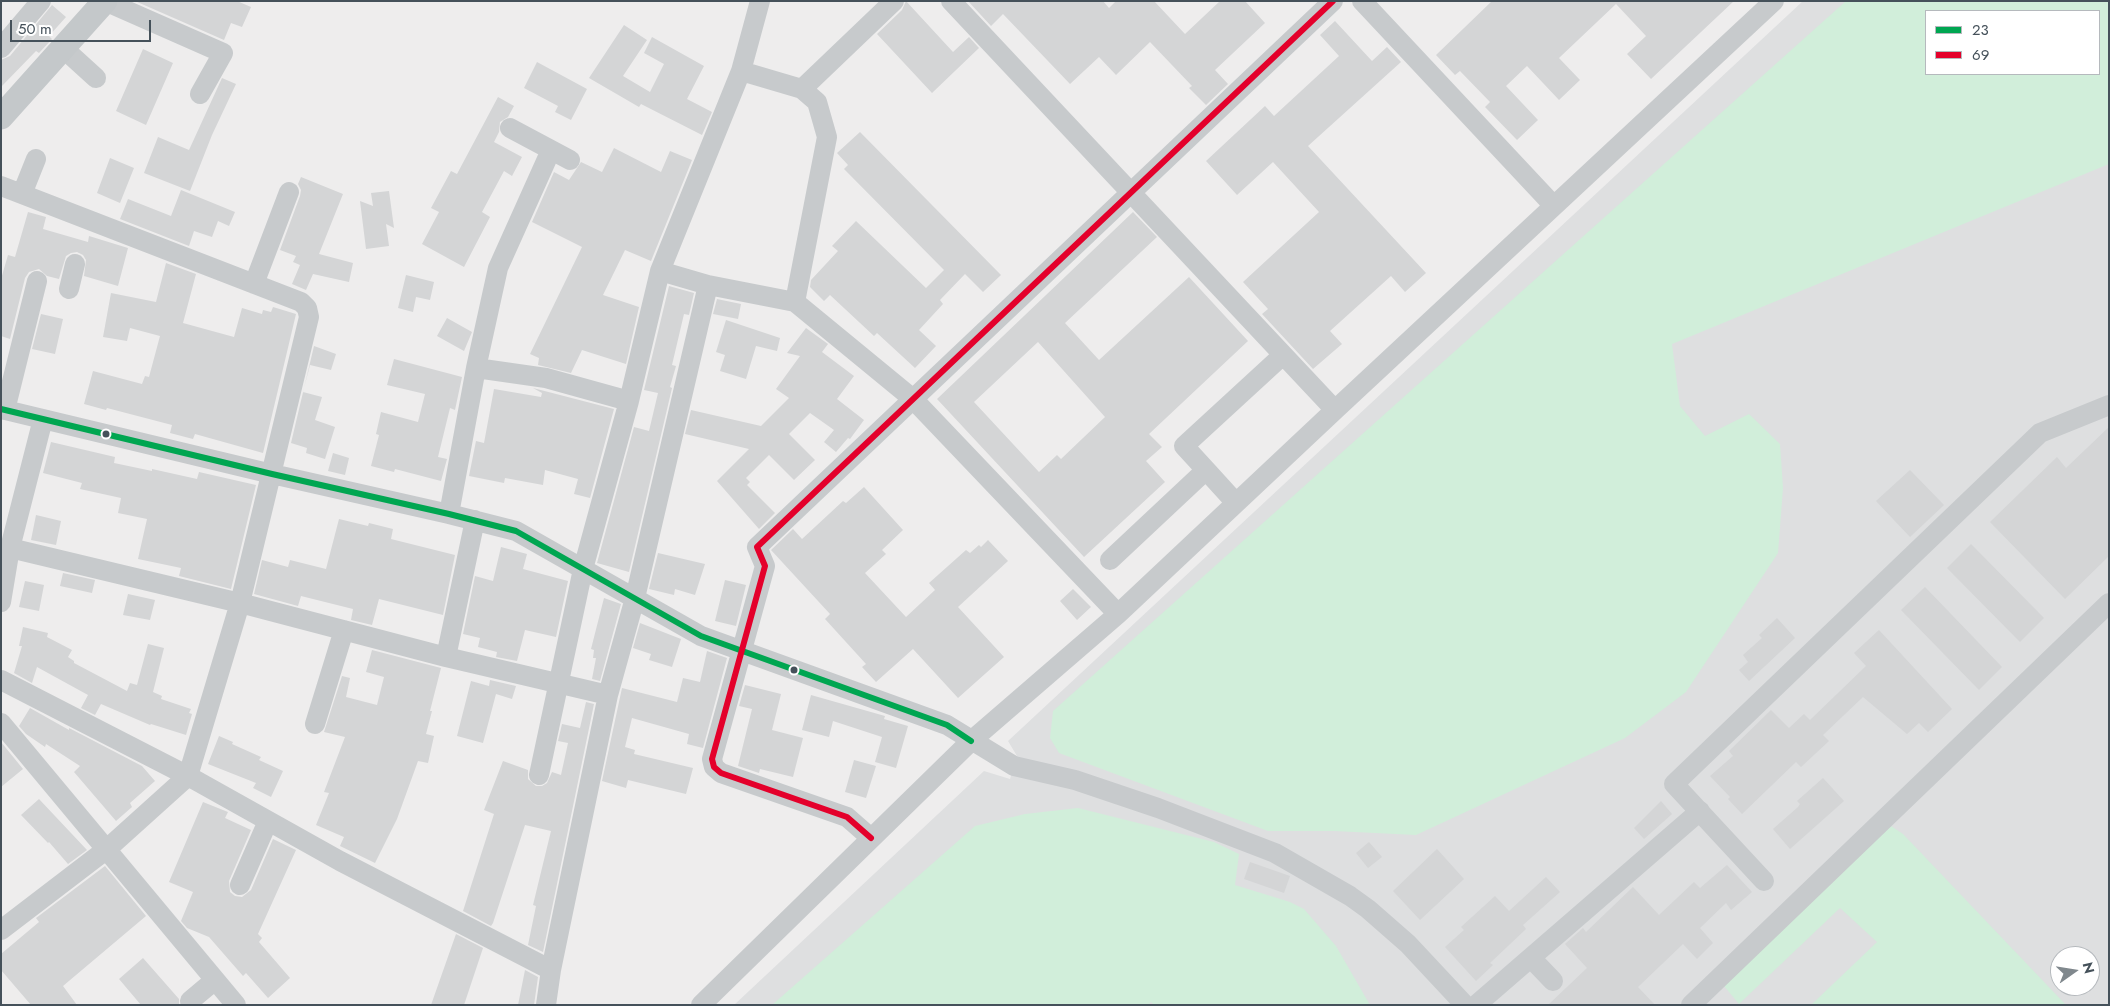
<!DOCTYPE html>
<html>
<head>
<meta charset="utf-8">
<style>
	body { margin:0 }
	#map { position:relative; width:2110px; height:1006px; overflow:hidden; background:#eeeded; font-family:Jost,sans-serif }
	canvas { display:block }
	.frame { position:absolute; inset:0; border:2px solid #45515a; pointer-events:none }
	.legend { position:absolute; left:1925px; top:10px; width:175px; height:65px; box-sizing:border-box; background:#fff; border:1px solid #b5b9bd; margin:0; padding:6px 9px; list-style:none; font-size:15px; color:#45515a }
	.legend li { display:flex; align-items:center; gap:10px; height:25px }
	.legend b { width:25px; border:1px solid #b5b9bd }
	.north { position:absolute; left:2050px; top:946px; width:50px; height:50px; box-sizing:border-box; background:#fff; border:1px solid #b5b9bd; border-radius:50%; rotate:77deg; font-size:14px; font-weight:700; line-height:20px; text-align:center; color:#45515a }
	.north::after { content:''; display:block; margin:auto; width:18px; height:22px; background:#80888d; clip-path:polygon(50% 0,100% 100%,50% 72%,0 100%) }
	.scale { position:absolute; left:10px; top:20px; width:141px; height:22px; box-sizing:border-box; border:2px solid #45515a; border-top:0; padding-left:6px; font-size:15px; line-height:18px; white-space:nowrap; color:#45515a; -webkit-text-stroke:4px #fff; paint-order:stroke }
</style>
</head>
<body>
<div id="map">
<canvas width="2110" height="1006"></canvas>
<div class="frame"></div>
<ul class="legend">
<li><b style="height:6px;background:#00a651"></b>23</li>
<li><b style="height:6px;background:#e4002b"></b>69</li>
</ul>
<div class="north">N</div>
<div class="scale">50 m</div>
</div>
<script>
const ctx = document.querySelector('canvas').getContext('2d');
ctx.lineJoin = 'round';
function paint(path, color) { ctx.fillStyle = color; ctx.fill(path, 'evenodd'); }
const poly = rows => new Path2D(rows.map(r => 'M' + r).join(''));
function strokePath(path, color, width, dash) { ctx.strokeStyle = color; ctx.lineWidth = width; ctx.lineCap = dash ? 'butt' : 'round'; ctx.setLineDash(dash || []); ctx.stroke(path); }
paint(poly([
	[1803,1,2109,1,2109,1005,734,1005,984,771,1010,779,1017,756,1008,741],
	[1926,11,2099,11,2099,74,1926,74],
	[2060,956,2090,956,2090,986,2060,986]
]), '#dedfe0');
paint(poly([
	[1846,1,2109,1,2109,164,1672,344,1680,406,1705,436,1749,414,1780,444,1783,488,1778,553,1686,692,1625,738,1416,835,1334,831,1268,831,1059,753,1050,738,1053,711],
	[1926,11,2099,11,2099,74,1926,74],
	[1078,808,1214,842,1239,854,1235,885,1290,902,1304,909,1336,946,1370,1005,1154,1005,1151,1002,1148,1005,772,1005,975,826,1025,814],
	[1891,826,1903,834,2066,1005,1811,1005,1877,942,1840,908,1739,1004,1719,980]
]), '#d1eeda');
paint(poly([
	[135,1,237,1,251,7,242,27,231,23,224,40],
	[906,1,953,52,969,37,979,48,932,93,877,34,902,10],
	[968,1,1103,1,1109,8,1116,1,1154,1,1185,34,1220,1,1245,1,1265,23,1215,70,1228,84,1206,105,1189,88,1192,86,1150,42,1116,75,1099,57,1070,84,1003,14,991,26],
	[1492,1,1734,1,1651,79,1627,54,1646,36,1616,4,1559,58,1580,80,1559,100,1527,66,1506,86,1538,120,1517,140,1485,107,1490,102,1460,71,1455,75,1436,55],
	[52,5,66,17,49,36,52,39,39,53,36,51,1,87,1,60,10,56],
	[1335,21,1372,61,1387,47,1401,62,1308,146,1426,273,1405,292,1391,276,1330,331,1342,344,1313,369,1262,314,1268,309,1243,282,1319,212,1273,162,1237,195,1206,161,1265,106,1274,116,1339,56,1320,35],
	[624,25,647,40,623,76,650,92,664,64,644,53,652,37,704,66,687,99,712,112,702,135,641,104,639,107,589,78],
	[143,49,173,63,146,125,116,111],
	[537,62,587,89,571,120,555,112,558,106,524,88],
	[222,78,236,84,212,135,190,191,144,173,158,137,189,150],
	[498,97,514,106,508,117,500,122,499,132,494,142,522,157,512,176,504,171,482,212,490,217,464,267,422,244,439,212,431,208,451,171,457,174],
	[860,132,1001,275,983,292,965,274,940,300,943,304,919,330,936,346,915,368,877,333,874,336,830,295,824,301,810,287,811,280,838,251,832,246,856,221,926,288,944,270,844,169,848,165,837,153],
	[614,148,661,172,670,151,692,160,651,261,625,250,603,295,639,307,626,364,582,350,571,373,538,365,539,358,530,354,582,247,532,222,554,172,569,180,581,162,602,172],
	[110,158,134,168,120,203,97,193],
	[301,177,343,194,319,254,353,263,349,282,313,274,306,290,292,284,300,265,293,262,296,256,280,250,300,196,301,190,298,184],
	[181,190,235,212,229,226,218,221,212,237,194,231,189,246,120,219,128,199,171,216],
	[389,191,394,228,386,224,389,246,366,249,360,201,373,206,371,193],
	[28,212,46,217,43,229,88,242,89,236,128,248,118,286,84,276,86,260,83,255,77,252,71,253,66,256,59,279,47,276,39,269,29,272,25,278,10,339,1,336,1,279,8,255,15,257],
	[1133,212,1157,237,1065,323,1099,360,1189,277,1248,341,1149,434,1162,447,1146,461,1165,482,1084,557,937,399],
	[1038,342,1105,417,1061,459,1057,455,1039,472,974,402],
	[166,263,196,274,183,323,234,337,242,308,262,314,263,310,271,312,273,307,296,314,263,453,195,434,193,439,170,433,172,425,107,408,106,410,84,404,93,371,142,384,145,376,149,377,160,336,130,328,127,341,103,337,111,293,156,302],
	[406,275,434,282,430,300,416,297,413,312,398,308],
	[669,286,694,293,689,315,684,314,672,365,676,366,670,387,672,388,629,572,597,563,634,427,649,431,658,393,644,390],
	[717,299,741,304,738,319,713,314],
	[41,314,63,319,55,354,32,349],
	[447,318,472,332,464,351,437,336],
	[726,320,780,338,777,351,756,346,746,379,720,371,725,355,716,352],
	[806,328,828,344,822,352,854,376,837,399,864,420,850,439,848,438,836,452,824,442,834,430,810,413,789,434,815,460,794,480,769,455,746,478,750,482,747,485,775,513,759,529,717,481,749,449,685,434,691,410,761,426,789,398,776,389,800,356,787,353],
	[314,346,336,354,331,370,310,365,303,392,322,397,315,420,335,427,325,459,306,453,307,448,291,443],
	[394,359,462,377,455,410,450,408,438,457,447,459,441,481,395,469,394,472,371,466,379,435,376,434,381,412,418,422,425,394,387,385],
	[533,388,614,409,590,498,574,494,578,479,545,470,543,485,505,478,504,483,469,476,476,441,484,443,494,389,541,397,542,393],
	[2109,427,2109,556,2065,599,1990,522,2057,457,2066,468],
	[51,442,115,457,114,463,152,471,152,469,197,479,199,472,256,485,231,589,179,576,181,568,138,559,147,519,118,513,121,498,80,489,82,483,43,473],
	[333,453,349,458,345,475,328,471],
	[1910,470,1944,505,1910,537,1876,501],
	[864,487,903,530,882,550,886,554,865,573,906,617,935,590,929,583,966,550,970,553,979,545,981,547,988,540,1008,561,958,607,1004,657,958,698,913,649,876,682,862,667,866,664,825,619,830,614,771,550,793,529,802,539,843,501,846,503],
	[36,515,61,521,56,545,31,540],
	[339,519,368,526,369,523,393,529,391,539,455,555,443,615,379,599,372,625,351,620,353,609,301,596,298,606,254,594,262,560,288,567,290,560,326,569],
	[1971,544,2044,618,2020,642,1947,568],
	[501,547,527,554,523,569,568,581,556,637,525,630,517,661,496,657,497,652,478,647,480,638,463,634,475,576,493,581],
	[658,553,705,564,695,595,675,589,674,595,649,589],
	[63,573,95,580,92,593,60,586],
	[725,580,746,585,736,626,715,621],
	[25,581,44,585,39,611,19,607],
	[1925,587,2002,667,1979,690,1901,610],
	[1073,589,1091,607,1077,620,1060,601],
	[128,594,155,600,150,620,123,615],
	[604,598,621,604,600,681,592,679,596,658,593,658,594,650,591,649],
	[1777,618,1795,638,1749,681,1739,670,1748,662,1743,655,1762,638,1759,635],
	[640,623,681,639,672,667,649,660,651,654,633,648],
	[23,627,48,633,47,637,72,650,68,657,74,661,74,663,127,691,130,683,137,685,148,644,164,648,153,692,162,696,161,699,191,709,189,713,192,714,186,735,151,724,150,725,101,704,95,715,81,708,88,695,37,667,32,683,14,673,22,646,19,646],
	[1879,630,1952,709,1928,732,1919,723,1907,734,1863,697,1823,735,1829,741,1801,767,1796,762,1742,814,1728,799,1730,797,1710,776,1733,756,1729,751,1771,710,1789,728,1804,714,1810,720,1866,666,1854,653],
	[372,650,441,668,430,711,432,711,426,734,434,736,428,763,418,761,397,819,375,863,340,846,344,837,316,825,329,793,324,792,345,737,324,732,342,676,350,678,346,697,377,705,384,677,366,672],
	[707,651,727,658,703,748,687,744,689,734,632,718,625,747,635,750,634,754,693,768,686,794,628,780,626,788,602,781,622,688,677,702,683,678,700,682],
	[490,680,516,686,512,699,496,694,483,743,457,736,471,681,489,686],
	[745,685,781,694,772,730,803,738,793,777,760,769,759,773,738,766,752,709,739,706],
	[811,695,885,716,884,719,908,726,896,768,875,762,882,737,833,721,829,737,802,730],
	[586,702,594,704,543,952,528,945,536,906,533,905,551,831,525,825,493,923,491,926,463,911,494,814,484,810,503,761,528,770,528,779,536,786,542,786,547,783,552,772,561,775,568,743,558,741,562,724,580,728],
	[30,708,69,730,69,728,142,766,155,781,130,803,132,807,116,821,74,772,80,766,46,744,45,747,26,734,19,726],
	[219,736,233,742,232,744,261,757,259,760,283,771,271,797,253,788,256,783,208,764],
	[1,742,23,769,1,787],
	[854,760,876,766,866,798,845,792],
	[1823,778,1844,801,1790,849,1773,829,1798,807,1800,804,1797,801],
	[39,799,87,850,68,864,49,842,48,843,21,815],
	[1661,801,1672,814,1644,839,1634,828],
	[203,802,228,812,225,818,251,830,229,881,230,892,235,896,242,897,251,890,273,839,296,850,258,934,262,938,259,942,290,978,268,998,246,973,243,976,209,937,187,928,181,921,193,892,169,882],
	[1369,842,1382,857,1368,868,1356,853],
	[1437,849,1464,879,1420,920,1393,891],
	[1250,862,1290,876,1284,893,1244,879],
	[1727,865,1752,892,1731,910,1726,903,1700,928,1713,943,1697,959,1683,944,1638,987,1655,1005,1548,1005,1587,968,1565,944,1583,928,1586,932,1633,887,1659,915,1694,882,1700,888],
	[105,866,146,916,63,986,77,1005,31,1005,1,970,1,954,39,922,36,918],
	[1546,877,1560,892,1523,925,1526,929,1490,963,1493,965,1476,981,1445,947,1464,930,1461,927,1495,896,1509,911],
	[456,934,483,948,464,1005,431,1005],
	[143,958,179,999,179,1005,141,1005,119,979],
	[525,970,538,977,534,1005,518,1005]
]), '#d4d5d6');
strokePath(poly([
	[105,1,223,53,200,94],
	[951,1,1335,410],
	[1362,1,1554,206],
	[1,48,41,1],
	[63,48,96,78],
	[802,89,894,1],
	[510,128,570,160],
	[1,186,301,302,307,308,309,317,240,603,188,776,107,849,1,930],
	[22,194,36,159],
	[254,284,289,192],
	[708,285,795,302,827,137,817,102,802,89,741,71],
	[69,289,75,264],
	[795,302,913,399,1118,614],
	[476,368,546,378,629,401],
	[1,409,272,474,449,514,516,531,701,636,947,725,1014,766,1075,780,1158,808,1275,853,1350,896,1368,909,1408,944,1465,1005],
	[5,410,37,281],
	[1206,470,1236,503],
	[449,514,476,368,498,268,551,150],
	[10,548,240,603,446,657,608,695],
	[1110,560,1206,470,1184,446,1283,355],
	[1,602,10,548,43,419],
	[446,657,475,520],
	[1,680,188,776,340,861,551,970],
	[1,723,236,1005],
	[315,724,344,630],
	[539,775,583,569,629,401,660,271],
	[871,838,847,817,721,773,714,767,712,759,765,566,757,547,1333,1],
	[1764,881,1674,784,2040,433,2109,405],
	[240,885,268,821],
	[1531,958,1553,981],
	[190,1001,215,980],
	[546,1005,551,970,608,695,635,598,708,285,660,271,741,71,760,1],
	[701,1005,971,741,1118,614,1335,410,1774,1],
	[1476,1005,1700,811],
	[1691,1005,2109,603]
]), '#c7cacc', 20);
strokePath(poly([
	[1,117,105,1]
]), '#c4c8ca', 25);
strokePath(poly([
	[1,409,272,474,449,514,516,531,701,636,947,725,971,741]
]), '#00a651', 6);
strokePath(poly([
	[871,838,847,817,721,773,714,767,712,759,765,566,757,547,1333,1]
]), '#e4002b', 6);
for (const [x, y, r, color] of [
	[106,434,4.5,"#45515a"],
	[794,670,4.5,"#45515a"]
]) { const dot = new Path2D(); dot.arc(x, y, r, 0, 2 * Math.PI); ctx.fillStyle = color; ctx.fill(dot); strokePath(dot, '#fff', 2); }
</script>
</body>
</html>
